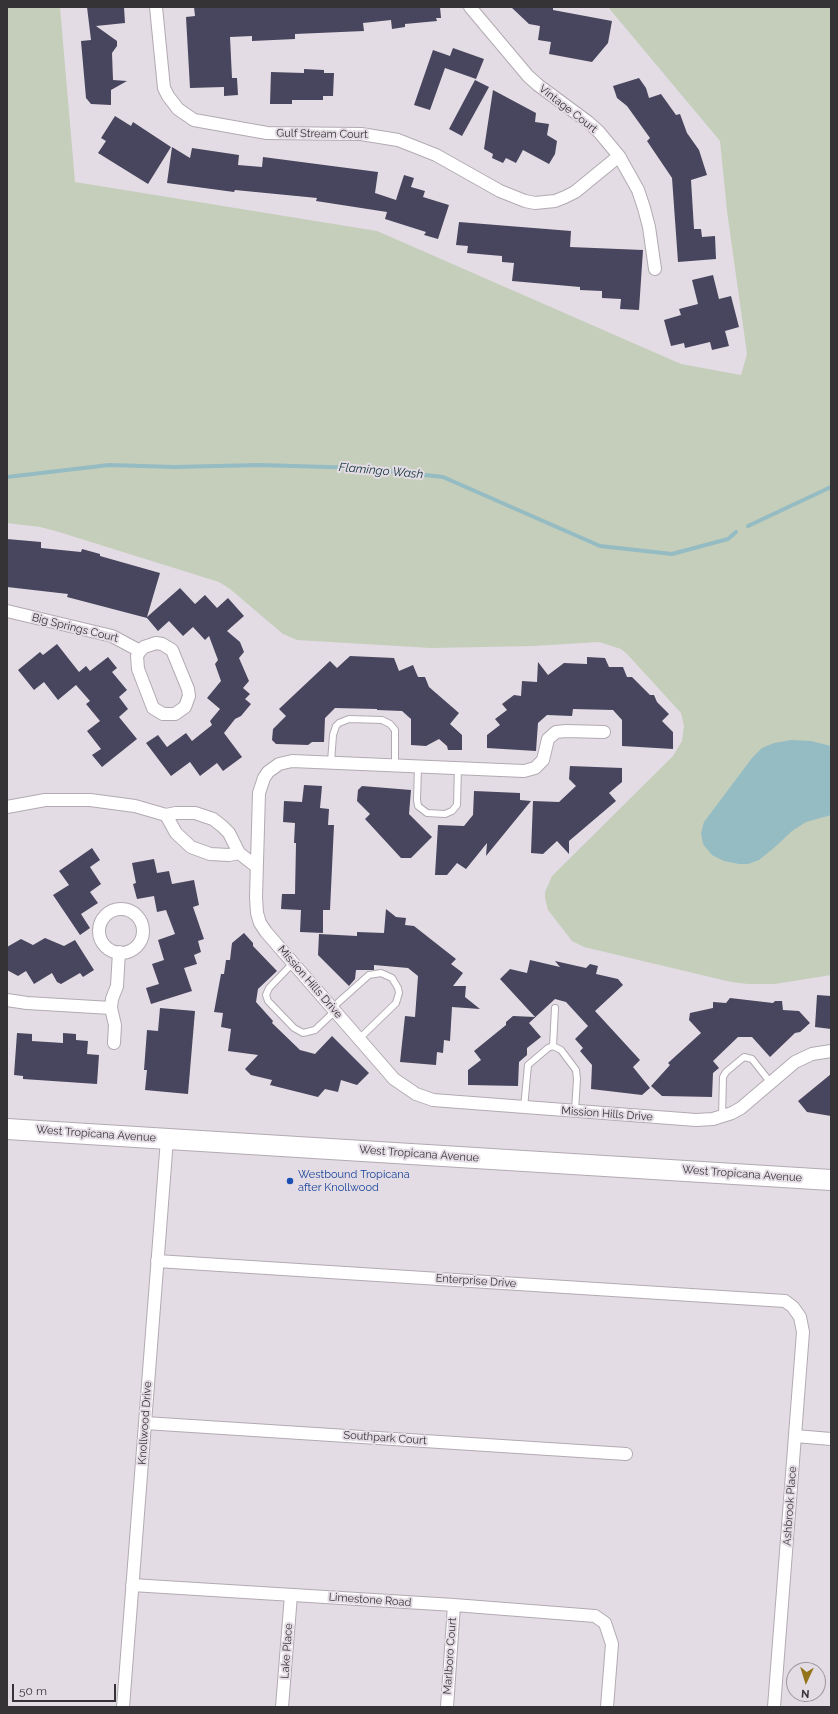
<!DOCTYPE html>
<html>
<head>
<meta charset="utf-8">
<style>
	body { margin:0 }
	#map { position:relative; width:838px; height:1714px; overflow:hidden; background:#e4dce4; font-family:Raleway,sans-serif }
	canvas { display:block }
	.frame { position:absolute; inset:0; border:8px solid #363336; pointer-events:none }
	.north { position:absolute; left:786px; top:1662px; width:40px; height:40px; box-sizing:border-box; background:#e4dce4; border:1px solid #9e989e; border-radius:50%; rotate:184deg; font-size:11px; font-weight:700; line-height:16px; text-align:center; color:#363336 }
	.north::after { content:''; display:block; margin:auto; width:14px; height:18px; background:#93741b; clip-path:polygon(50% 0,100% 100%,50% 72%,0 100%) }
	.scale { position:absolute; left:12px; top:1684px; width:104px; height:18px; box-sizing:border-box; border:2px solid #363336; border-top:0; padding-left:5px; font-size:12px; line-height:14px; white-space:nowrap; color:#363336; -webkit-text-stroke:3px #e4dce4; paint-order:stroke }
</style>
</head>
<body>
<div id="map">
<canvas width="838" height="1714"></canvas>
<div class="frame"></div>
<div class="north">N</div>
<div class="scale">50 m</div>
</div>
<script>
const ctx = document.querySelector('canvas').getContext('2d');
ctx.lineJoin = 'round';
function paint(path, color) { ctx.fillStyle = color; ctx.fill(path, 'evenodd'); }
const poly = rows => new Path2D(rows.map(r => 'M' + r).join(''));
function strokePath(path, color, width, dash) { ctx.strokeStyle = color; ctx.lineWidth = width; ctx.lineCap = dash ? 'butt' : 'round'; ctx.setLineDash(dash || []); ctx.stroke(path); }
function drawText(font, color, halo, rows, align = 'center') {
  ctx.font = font + ' Raleway,sans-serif'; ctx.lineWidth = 4; ctx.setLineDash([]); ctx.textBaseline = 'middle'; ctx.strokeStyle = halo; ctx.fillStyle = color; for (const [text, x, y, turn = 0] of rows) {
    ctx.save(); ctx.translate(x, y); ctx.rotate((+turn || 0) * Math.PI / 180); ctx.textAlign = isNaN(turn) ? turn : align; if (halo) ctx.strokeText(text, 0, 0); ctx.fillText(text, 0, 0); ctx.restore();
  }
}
paint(poly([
	[7,7,60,7,75,182,377,231,681,364,741,375,747,354,727,211,720,141,608,7,831,7,831,975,775,984,748,984,731,982,584,947,572,941,548,910,545,898,545,892,552,876,673,756,682,741,684,726,681,713,627,654,621,649,599,642,533,646,431,648,297,640,283,634,230,589,219,582,59,532,40,527,7,523]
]), '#c4cebb');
paint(poly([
	[791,740,811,741,831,746,831,815,806,822,792,831,775,847,759,860,748,864,739,864,724,861,712,855,703,844,701,833,704,822,752,758,762,748,774,743]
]), '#95bbc3');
strokePath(poly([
	[7,477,109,465,175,467,259,465,362,468,443,477,600,546,672,554,728,539,736,532],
	[748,526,831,487]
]), '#95bbc3', 4);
paint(poly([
	[87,7,124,7,125,23,96,26,117,41,117,46,112,53,113,80,127,81,111,90,111,105,91,104,86,98,81,41,91,40],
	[194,7,440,7,441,18,436,18,437,21,405,24,405,27,392,29,391,20,363,23,364,31,295,34,295,39,252,41,252,36,230,37,232,78,237,78,238,95,224,96,224,87,190,88,186,17,195,16],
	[511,7,553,7,553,10,612,21,608,43,592,62,549,54,551,42,538,40,540,26,529,24],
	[453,48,484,59,476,79,445,68,430,110,414,105,433,50,450,56],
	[304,69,324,70,324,73,334,73,333,96,323,96,323,100,292,100,292,104,270,104,271,72,304,73],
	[639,78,646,88,649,98,661,94,676,115,680,114,687,133,699,150,707,175,691,180,694,229,701,229,702,237,715,236,716,259,678,262,672,178,647,141,650,138,627,106,617,98,613,86],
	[475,80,489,87,462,136,449,129],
	[493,90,536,113,535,122,549,124,547,135,557,141,555,154,549,164,523,150,516,163,506,158,503,163,492,158,493,154,484,149],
	[115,116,131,126,133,122,171,147,148,184,98,153,106,141,101,138],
	[172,147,190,158,192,148,239,155,238,165,262,167,263,157,378,172,375,193,396,200,404,175,414,178,411,187,425,191,423,197,449,205,438,239,424,235,426,232,385,219,387,212,316,201,317,198,235,190,234,192,167,183],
	[459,222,571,231,570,247,643,250,639,310,620,309,621,299,602,298,602,291,580,290,580,287,512,281,514,263,502,262,502,256,467,253,468,246,456,245],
	[713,275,719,299,731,296,739,327,725,331,729,346,712,350,710,342,685,348,684,343,671,346,664,320,681,315,679,309,698,304,692,280],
	[7,539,41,542,41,548,81,552,82,549,100,554,100,556,160,573,147,617,180,588,195,604,205,595,217,608,228,598,244,616,227,631,240,642,244,652,239,658,249,681,243,688,250,694,245,699,251,704,241,716,235,719,224,733,242,757,223,771,217,763,200,776,190,762,171,776,146,743,158,735,167,747,186,733,192,741,212,725,210,721,220,709,207,698,221,681,215,664,218,660,209,636,205,640,193,627,183,636,169,621,158,631,147,618,67,597,68,594,7,587],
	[57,644,79,672,86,666,90,671,108,657,117,668,112,672,127,690,119,697,128,709,119,717,137,739,102,767,92,755,101,749,87,731,100,721,86,704,90,701,76,685,58,700,44,682,34,690,18,670,40,652,43,655],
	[350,656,394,658,399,671,413,665,418,677,425,677,429,687,459,713,450,724,462,735,462,750,448,750,447,746,439,739,426,746,411,745,411,719,402,711,377,710,377,709,335,708,325,718,324,742,312,742,308,745,276,744,272,740,273,729,286,716,279,709,330,661,337,668],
	[587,657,605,658,609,667,623,667,627,677,632,677,650,695,654,695,657,702,669,714,662,721,673,732,673,749,622,746,622,720,613,710,573,709,572,716,547,715,538,723,536,751,487,748,487,735,500,725,495,719,507,710,502,704,514,695,521,696,522,681,537,682,538,662,548,675,564,663,587,664],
	[570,766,622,768,622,782,609,793,616,801,569,841,569,854,557,841,543,854,531,853,533,801,559,802,576,786,569,779],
	[304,785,322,786,320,808,329,809,328,825,334,825,330,910,323,910,323,933,300,932,301,910,281,909,282,894,295,894,296,843,294,843,295,823,283,822,284,801,302,802],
	[362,786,411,790,409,814,432,837,411,858,401,858,365,819,370,814,357,801,358,790],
	[474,791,520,793,520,800,531,801,486,856,487,843,466,869,457,863,447,875,435,875,438,825,464,826,473,815],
	[92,848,100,860,90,867,101,884,90,892,98,903,81,914,90,928,80,935,53,895,69,885,59,871],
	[154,859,157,873,169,871,172,884,194,880,199,905,193,907,204,939,198,941,201,952,194,955,197,964,184,968,192,991,151,1004,146,988,159,984,152,964,164,960,158,940,175,934,166,910,157,912,154,896,137,899,133,884,136,883,132,863],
	[386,909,396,917,406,918,405,925,414,926,456,959,451,964,463,973,453,986,466,986,465,997,480,1009,452,1007,450,1041,444,1040,443,1053,437,1052,436,1065,400,1062,405,1016,415,1017,418,976,408,968,374,965,374,970,356,970,355,979,349,986,318,955,319,934,357,936,357,932,384,933],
	[244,933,253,943,253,946,277,971,258,989,256,1002,273,1021,272,1023,300,1050,315,1054,332,1036,369,1073,357,1085,341,1080,338,1092,325,1089,318,1097,270,1085,272,1080,251,1075,245,1069,258,1055,228,1051,231,1029,221,1027,223,1013,214,1012,221,974,224,974,226,960,230,960,232,943],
	[45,938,64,946,75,940,94,970,83,977,80,973,61,984,57,982,52,973,34,984,26,971,18,976,7,970,7,947,21,939,33,945],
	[530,960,560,967,555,961,586,968,590,964,598,966,596,974,618,979,623,985,595,1011,640,1060,633,1067,650,1088,642,1095,591,1089,592,1065,580,1051,583,1048,575,1039,588,1026,566,1002,555,999,529,1023,541,1037,527,1048,527,1055,519,1062,518,1086,468,1085,468,1070,481,1060,474,1051,506,1025,506,1022,513,1016,535,1017,500,979,510,969,527,973],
	[817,995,831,996,831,1029,815,1027],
	[730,998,773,1003,775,1001,782,1001,783,1010,799,1011,810,1023,800,1032,795,1033,770,1057,752,1037,738,1037,713,1061,719,1068,713,1073,712,1097,662,1096,651,1086,670,1065,668,1063,701,1033,689,1020,690,1013,713,1008,713,1002,726,1003],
	[160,1008,195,1011,188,1094,145,1090,147,1070,144,1070,147,1030,158,1031],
	[17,1033,32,1034,32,1041,63,1043,63,1033,76,1034,76,1040,88,1041,87,1054,99,1055,97,1084,23,1079,23,1076,14,1075],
	[831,1074,831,1116,807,1112,798,1101]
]), '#48455e');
const lane = poly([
	[331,762,333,735,336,726,339,723,349,719,382,720,390,724,395,730,395,765],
	[418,766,417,800,418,806,427,813,445,814,452,811,457,805,458,767],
	[293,963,269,988,266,995,268,1001,294,1028,303,1033,315,1030,335,1011],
	[332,1008,369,975,381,973,392,978,398,988,399,993,396,1003,359,1039],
	[553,1046,555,1008],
	[524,1108,528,1065,548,1048,553,1046,561,1050,576,1070,577,1079,575,1111],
	[722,1117,723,1077,726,1072,744,1057,752,1059,770,1082]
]);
const street = poly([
	[156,7,164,88,168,96,178,109,194,120,267,133,361,134,398,140,436,155,500,191,525,201,535,203,555,201,565,197,575,192,619,156],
	[470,7,528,76,538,85,588,122,599,132,619,156,638,190,644,208,649,227,655,269],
	[7,611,112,636,140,651],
	[156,643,162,644,172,650,188,689,189,696,185,707,175,714,163,714,153,708,138,669,137,656,140,651,144,647,156,643],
	[604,732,566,731,556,732,548,739,543,760,535,768,524,771,292,761,279,764,268,772,264,778,259,793,256,897,257,913,260,923,266,932,394,1079,416,1094,433,1100,696,1120,713,1119,732,1113,741,1108,795,1062,812,1054,831,1051],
	[7,807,45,800,90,800,135,806,166,815,176,813,195,813,213,819,222,826,229,833,239,853,257,867],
	[166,815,176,833,191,847,210,854,229,855,239,853],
	'99 931a22 22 0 1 1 44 0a22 22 0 1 1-44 0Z',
	[7,1000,27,1003,111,1008],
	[114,1043,115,1025,111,1008,112,999,117,986,119,952],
	[157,1261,785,1301,793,1307,800,1317,803,1332,774,1707],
	[145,1423,626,1454],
	[795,1436,831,1439],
	[132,1585,454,1605,595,1616,605,1623,612,1644,607,1707],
	[123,1707,167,1139],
	[282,1707,291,1595],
	[447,1707,454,1605]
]);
const primary = poly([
	[7,1129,831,1180]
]);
strokePath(lane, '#b2aab2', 8);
strokePath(street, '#b2aab2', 14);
strokePath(primary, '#b2aab2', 22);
strokePath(lane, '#fff', 6);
strokePath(street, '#fff', 12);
strokePath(primary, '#fff', 20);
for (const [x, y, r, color] of [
	[290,1181,4,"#1a4fb4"]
]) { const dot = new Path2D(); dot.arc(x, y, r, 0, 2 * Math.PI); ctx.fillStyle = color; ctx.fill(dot); strokePath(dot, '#e4dce4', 1.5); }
drawText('11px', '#363336', '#e4dce4', [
	["Vintage Court",568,109,38],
	["Gulf Stream Court",322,134,1],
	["Big Springs Court",75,628,14],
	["Mission Hills Drive",310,982,49],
	["Mission Hills Drive",607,1114,4],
	["West Tropicana Avenue",96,1134,4],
	["West Tropicana Avenue",419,1154,4],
	["West Tropicana Avenue",742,1174,4],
	["Enterprise Drive",476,1281,4],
	["Knollwood Drive",145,1423,-86],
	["Southpark Court",385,1438,4],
	["Ashbrook Place",790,1506,-86],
	["Limestone Road",370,1600,4],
	["Lake Place",287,1651,-86],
	["Marlboro Court",450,1656,-86]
]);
drawText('11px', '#164399', '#e4dce4', [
	["Westbound Tropicana",298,1175],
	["after Knollwood",298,1188]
], 'left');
drawText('italic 12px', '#0b3138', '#e4dce4', [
	["Flamingo Wash",381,471,5]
]);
</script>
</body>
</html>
